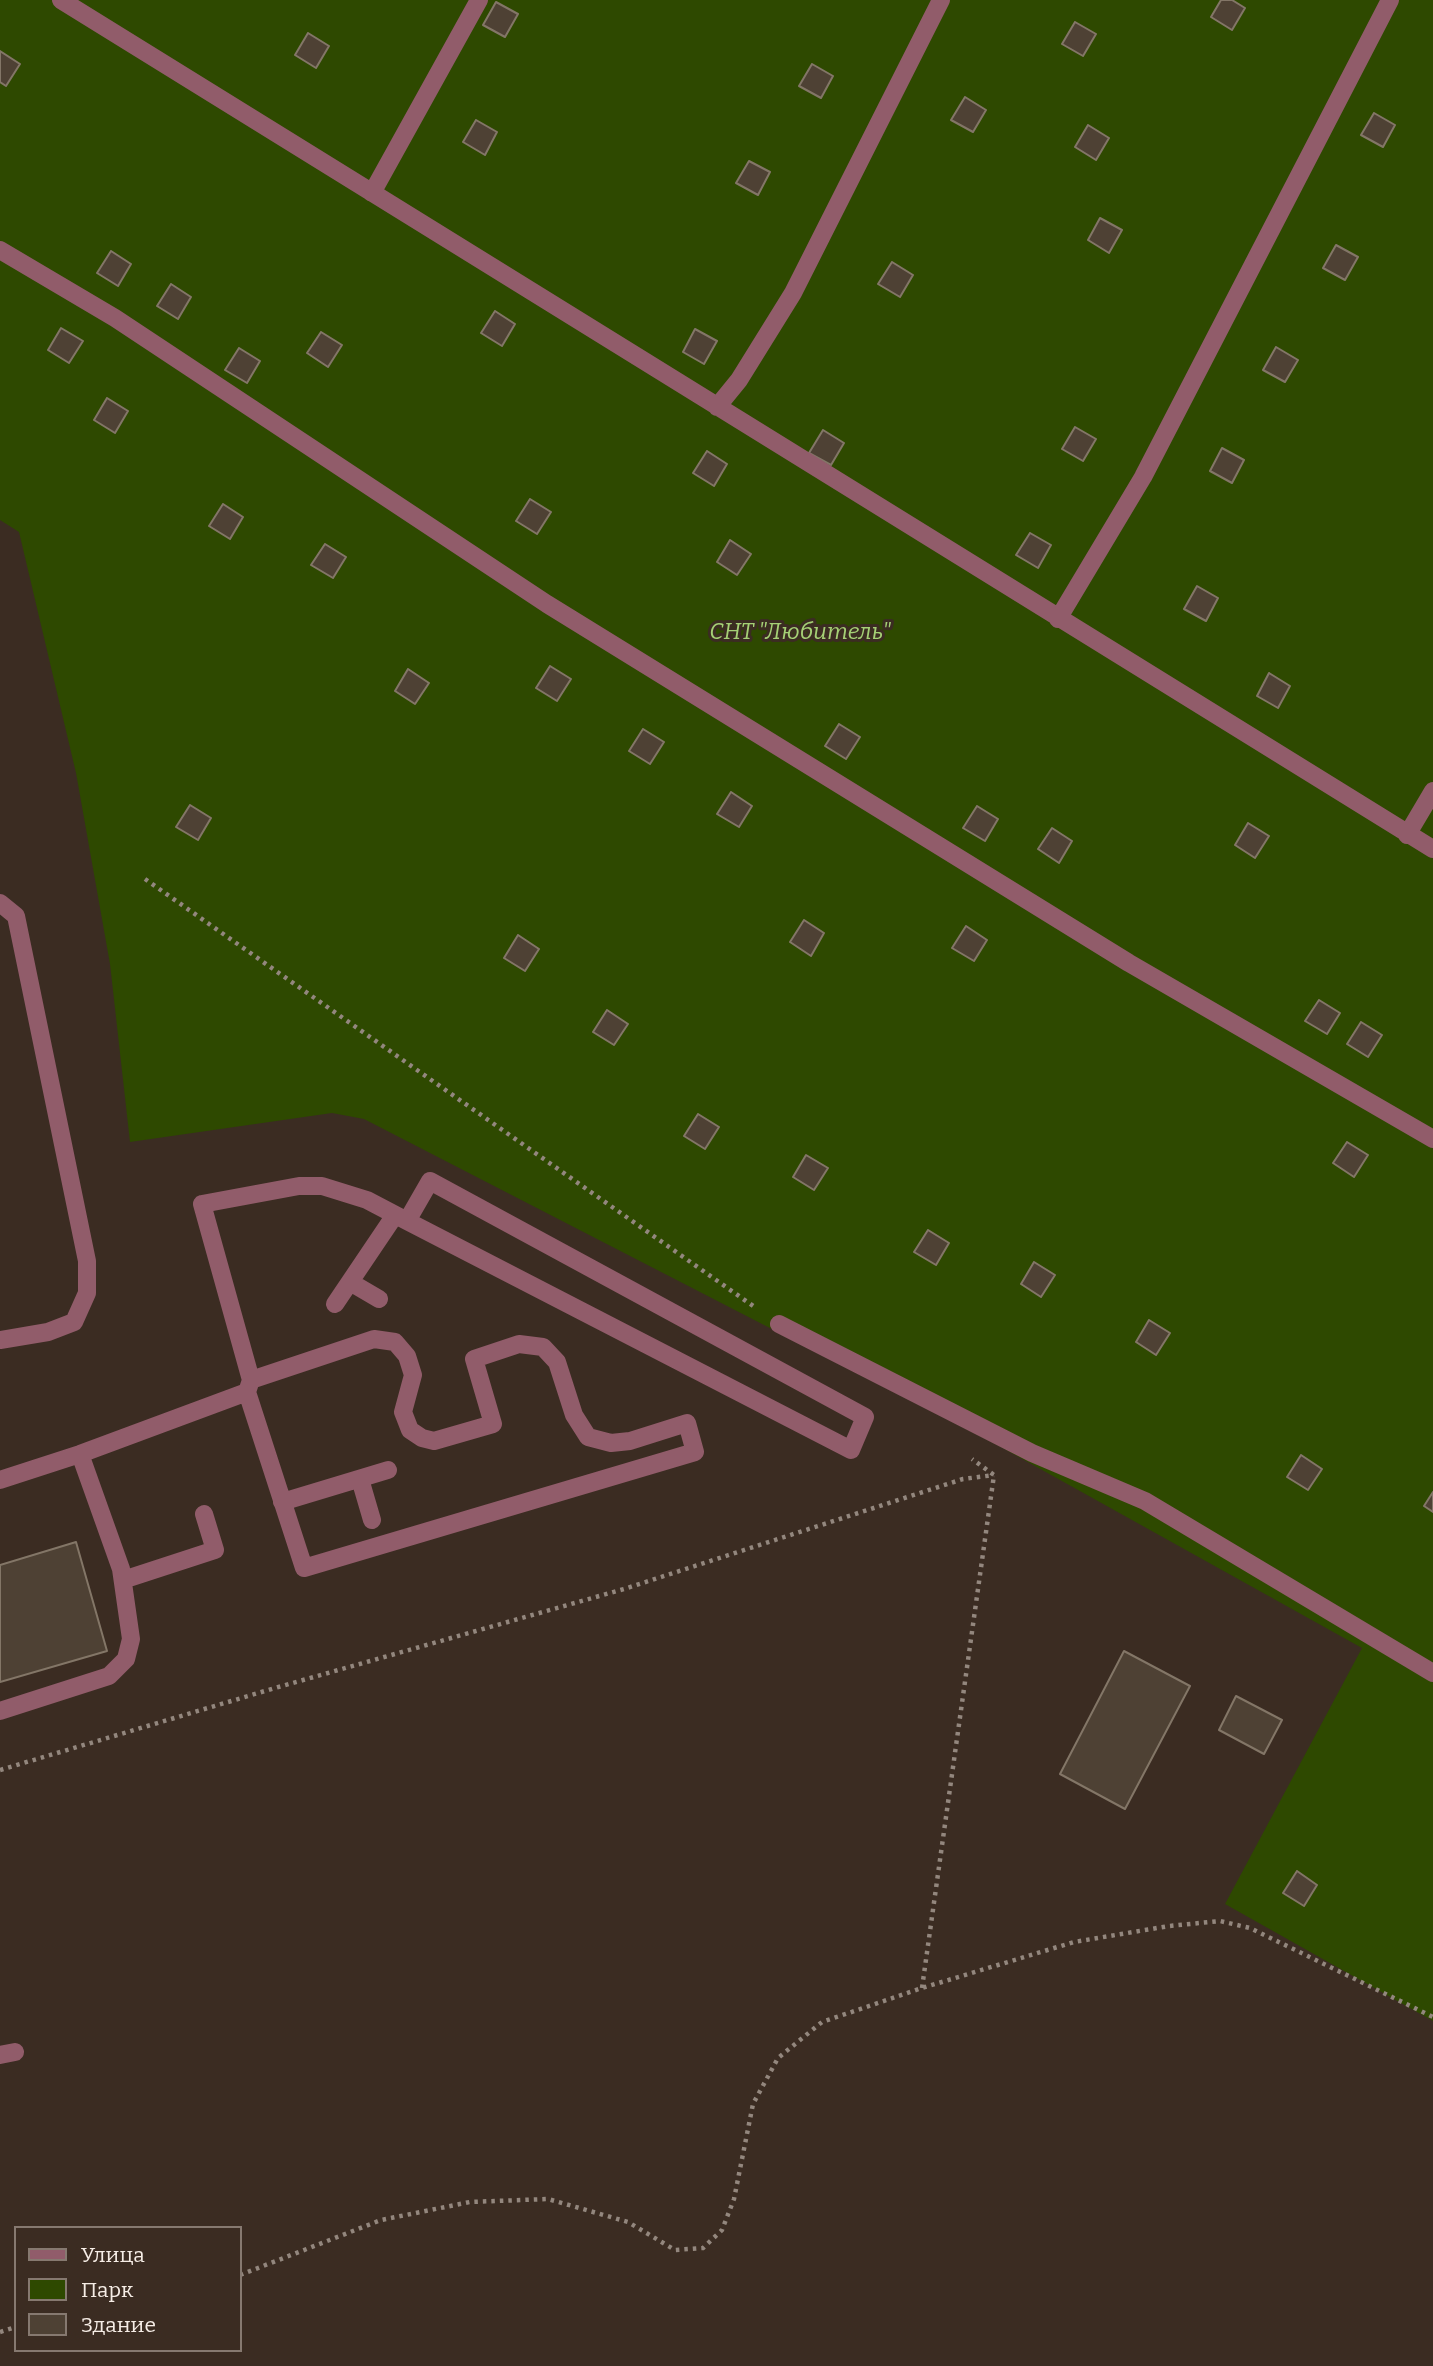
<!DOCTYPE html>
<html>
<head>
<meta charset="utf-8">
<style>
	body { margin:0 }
	#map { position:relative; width:1433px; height:2366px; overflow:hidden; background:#3b2c22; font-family:Bitter,serif }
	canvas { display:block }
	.legend { position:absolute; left:14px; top:2226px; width:228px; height:126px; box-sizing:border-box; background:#3b2c22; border:2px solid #867970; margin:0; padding:9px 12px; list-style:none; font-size:21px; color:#f6ede6 }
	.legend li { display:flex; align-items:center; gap:14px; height:35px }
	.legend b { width:35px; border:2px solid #867970 }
</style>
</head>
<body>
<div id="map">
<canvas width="1433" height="2366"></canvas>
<ul class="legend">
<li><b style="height:9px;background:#915c6a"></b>Улица</li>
<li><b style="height:19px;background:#2e4900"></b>Парк</li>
<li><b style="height:19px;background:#4e4134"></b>Здание</li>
</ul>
</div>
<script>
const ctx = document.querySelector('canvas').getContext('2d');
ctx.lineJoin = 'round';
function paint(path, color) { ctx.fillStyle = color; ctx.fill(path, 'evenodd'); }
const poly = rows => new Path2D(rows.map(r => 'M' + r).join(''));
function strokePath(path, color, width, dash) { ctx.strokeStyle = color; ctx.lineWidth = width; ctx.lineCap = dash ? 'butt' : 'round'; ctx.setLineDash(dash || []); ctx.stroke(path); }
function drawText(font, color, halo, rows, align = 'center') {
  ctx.font = font + ' Bitter,serif'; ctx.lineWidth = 6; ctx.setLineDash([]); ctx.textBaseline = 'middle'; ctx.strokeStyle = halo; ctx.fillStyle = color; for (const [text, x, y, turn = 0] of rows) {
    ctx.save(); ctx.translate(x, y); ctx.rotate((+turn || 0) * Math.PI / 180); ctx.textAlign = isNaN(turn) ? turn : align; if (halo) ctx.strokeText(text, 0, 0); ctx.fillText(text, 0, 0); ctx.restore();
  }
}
paint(poly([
	[0,0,1433,0,1433,2021,1225,1904,1362,1648,999,1446,364,1119,332,1113,130,1142,110,964,76,773,19,532,0,520]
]), '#2e4900');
const building = poly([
	[1221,0,1232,0,1245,8,1232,30,1211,17,1221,0],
	[496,2,518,14,505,37,483,25,496,2],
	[1075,22,1096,34,1083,56,1062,44,1075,22],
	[308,33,329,46,316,68,295,55,308,33],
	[0,51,20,64,6,86,0,82,0,51],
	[812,64,833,76,821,98,799,86,812,64],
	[965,97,986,110,973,132,951,120,965,97],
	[1374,113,1395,125,1383,147,1361,135,1374,113],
	[476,120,497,132,485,155,463,142,476,120],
	[1088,125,1109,138,1096,160,1075,147,1088,125],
	[749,161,770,172,758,195,736,183,749,161],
	[1100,218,1122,230,1109,253,1088,240,1100,218],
	[1336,245,1358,257,1345,280,1323,268,1336,245],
	[111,251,131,264,118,286,97,273,111,251],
	[892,262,913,275,900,297,878,284,892,262],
	[171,284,191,297,178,319,157,306,171,284],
	[495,311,515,324,502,346,481,333,495,311],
	[61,328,83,341,69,363,48,350,61,328],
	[695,329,717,341,704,364,683,352,695,329],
	[321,332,342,345,328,367,307,353,321,332],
	[1276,347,1298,360,1285,382,1263,370,1276,347],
	[239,348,260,361,247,383,225,370,239,348],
	[107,398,128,411,115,433,94,420,107,398],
	[1075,427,1096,439,1083,461,1062,449,1075,427],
	[823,430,844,443,831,465,809,453,823,430],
	[1222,448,1244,460,1232,483,1210,471,1222,448],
	[707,451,727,464,714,486,693,473,707,451],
	[530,499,551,512,537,534,516,521,530,499],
	[223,504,243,517,230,539,209,526,223,504],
	[1030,533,1051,545,1038,568,1016,555,1030,533],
	[730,540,751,554,737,575,717,562,730,540],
	[325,544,346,557,333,578,311,565,325,544],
	[1197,586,1218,598,1206,621,1184,609,1197,586],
	[550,666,571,679,557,701,536,688,550,666],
	[408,669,429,683,415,704,395,691,408,669],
	[1269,673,1290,686,1278,708,1257,696,1269,673],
	[839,724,860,737,846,759,825,746,839,724],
	[643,729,664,742,650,764,629,751,643,729],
	[731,792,752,806,739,827,717,814,731,792],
	[190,805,211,818,198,840,176,827,190,805],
	[977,806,998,819,985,841,963,828,977,806],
	[1248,823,1269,836,1255,858,1235,845,1248,823],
	[1052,828,1072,841,1059,863,1038,849,1052,828],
	[804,920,824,933,811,956,790,942,804,920],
	[966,926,987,940,974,961,952,948,966,926],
	[518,935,539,949,525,971,504,958,518,935],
	[1319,1000,1340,1013,1327,1034,1305,1021,1319,1000],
	[607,1010,628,1024,614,1045,593,1032,607,1010],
	[1361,1022,1382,1035,1368,1057,1347,1044,1361,1022],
	[698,1114,719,1127,705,1149,684,1136,698,1114],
	[1347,1142,1368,1155,1354,1177,1333,1163,1347,1142],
	[806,1155,828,1168,814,1190,793,1177,806,1155],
	[928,1230,949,1243,936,1265,914,1252,928,1230],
	[1034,1262,1055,1275,1041,1297,1021,1284,1034,1262],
	[1149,1320,1170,1333,1156,1355,1136,1342,1149,1320],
	[1301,1455,1322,1469,1308,1490,1287,1477,1301,1455],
	[1433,1492,1433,1512,1424,1506,1433,1492],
	[76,1542,107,1651,0,1682,0,1565,76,1542],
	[1124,1651,1190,1686,1125,1809,1060,1774,1124,1651],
	[1236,1696,1282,1720,1264,1754,1219,1730,1236,1696],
	[1297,1871,1317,1885,1304,1906,1283,1893,1297,1871]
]);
paint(building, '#4e4134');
strokePath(building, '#837667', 2);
strokePath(poly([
	[145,879,756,1308],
	[0,1770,275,1688,624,1589,963,1479,994,1475],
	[922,1988,994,1475,972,1459],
	[240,2275,381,2220,470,2202,548,2199,628,2222,675,2250,703,2248,722,2230,734,2199,753,2104,778,2058,822,2022,922,1988,1074,1942,1169,1926,1220,1921,1250,1928,1433,2017],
	[0,2332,16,2327]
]), '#93877e', 4.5, [3.5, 5]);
strokePath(poly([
	[61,0,1433,849],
	[372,193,479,0],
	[0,250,115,318,547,604,1129,963,1433,1139],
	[717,407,739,380,793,293,941,0],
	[1058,619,1143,477,1390,0],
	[1407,835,1433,791],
	[0,903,16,916,87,1261,87,1293,74,1322,48,1332,0,1340],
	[350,1282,379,1299],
	[335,1304,395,1215],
	[779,1324,1032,1453,1145,1501,1433,1673],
	[251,1380,374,1339,395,1342,407,1356,413,1375,403,1412,410,1430,422,1438,434,1441,493,1424,474,1359,519,1344,543,1347,557,1362,574,1415,588,1437,611,1443,630,1441,687,1423,695,1452,304,1568,247,1392,251,1380,202,1204,299,1186,322,1186,367,1200,407,1221,851,1450,865,1417,430,1181,407,1221],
	[360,1479,372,1520],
	[0,1480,80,1454,247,1392],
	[282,1502,388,1470],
	[123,1580,215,1550,204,1514],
	[0,1711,109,1676,126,1659,131,1639,121,1569,80,1454],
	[0,2055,15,2052]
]), '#915c6a', 18);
drawText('italic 23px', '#a5d075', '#3b2c22', [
	["СНТ \"Любитель\"",800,633]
]);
</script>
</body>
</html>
